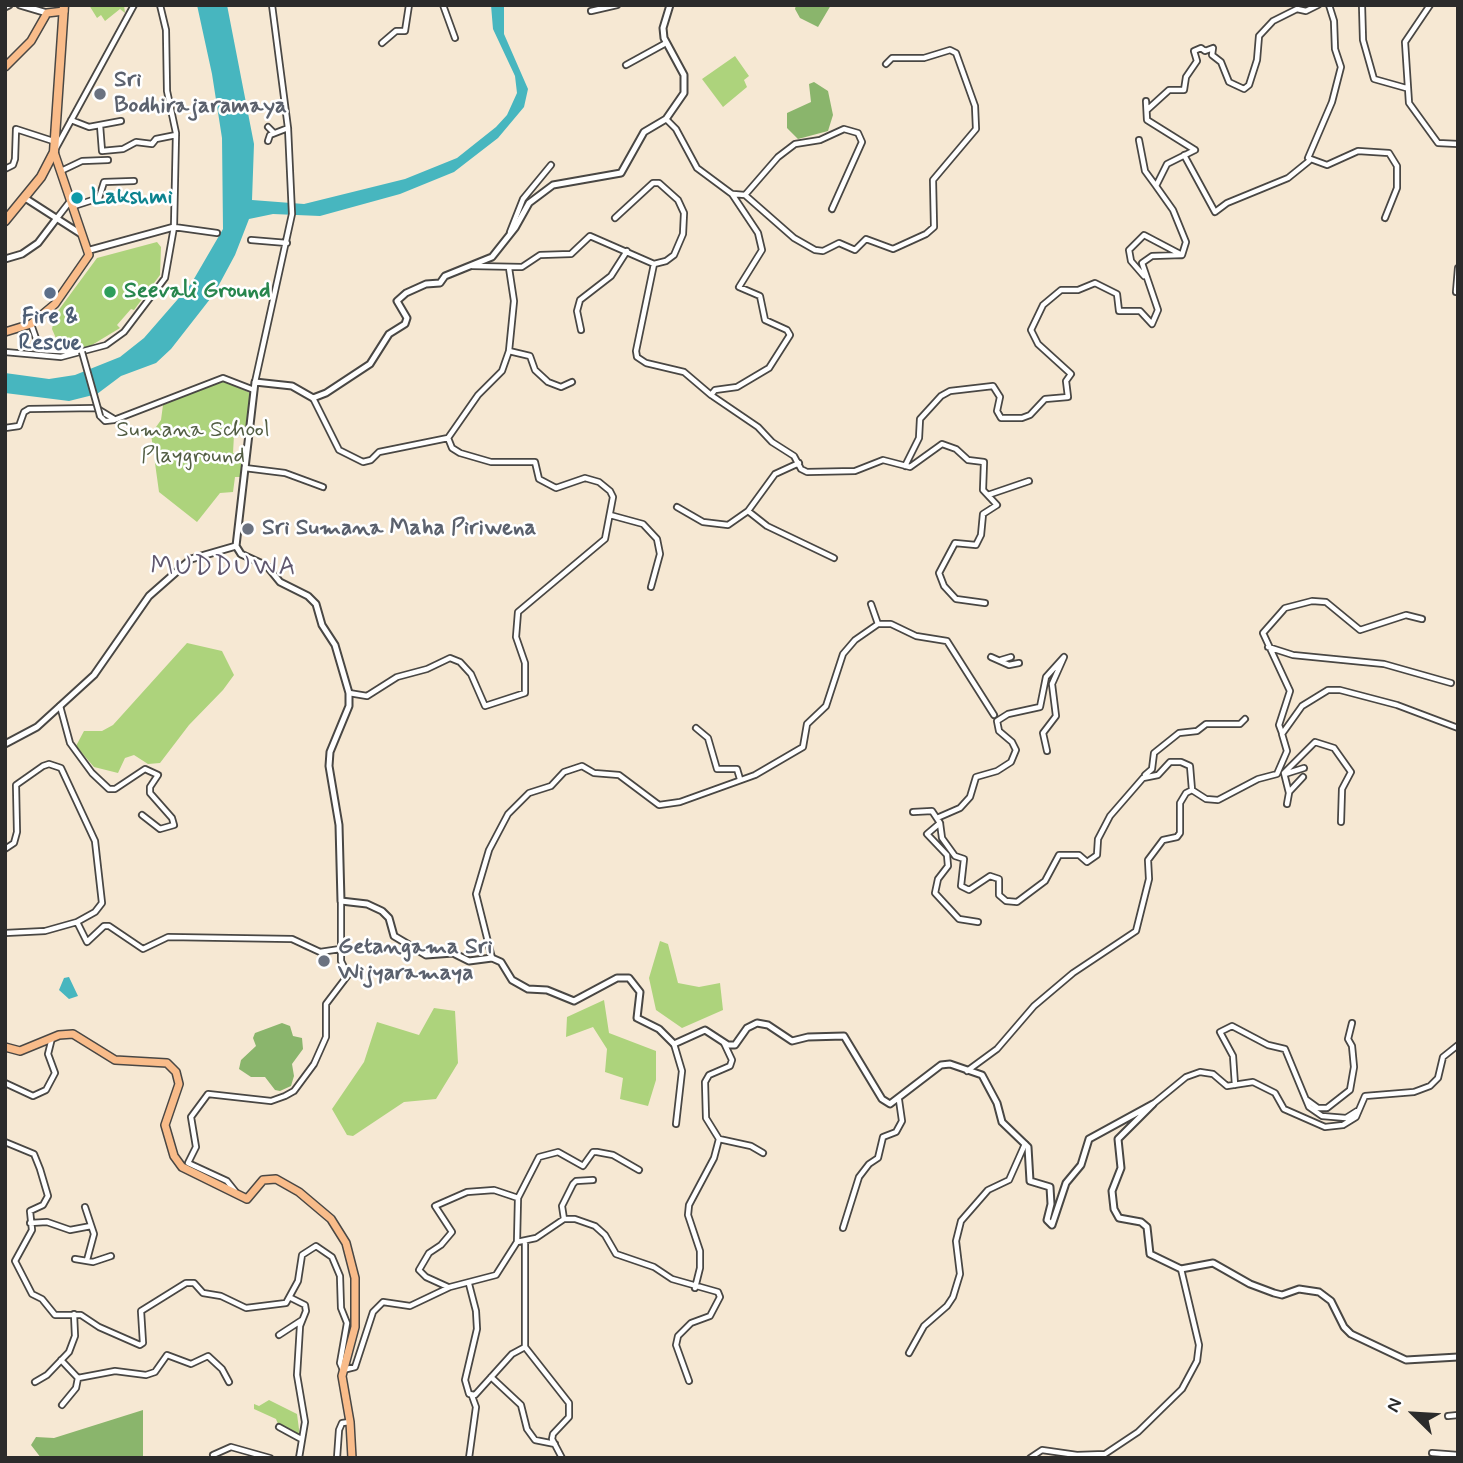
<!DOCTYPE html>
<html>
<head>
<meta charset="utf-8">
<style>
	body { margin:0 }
	#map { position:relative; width:1463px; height:1463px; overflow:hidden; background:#f6e8d3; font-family:Mynerve,sans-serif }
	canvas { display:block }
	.frame { position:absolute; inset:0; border:7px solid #2b2b2b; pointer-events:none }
	.north { position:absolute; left:1379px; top:1379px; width:70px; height:70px; -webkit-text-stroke:5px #fff; paint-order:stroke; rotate:294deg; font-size:19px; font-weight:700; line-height:28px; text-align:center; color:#2b2b2b }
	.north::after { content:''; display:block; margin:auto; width:24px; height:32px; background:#2b2b2b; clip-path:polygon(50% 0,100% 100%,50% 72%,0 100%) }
</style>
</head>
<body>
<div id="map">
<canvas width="1463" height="1463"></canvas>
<div class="frame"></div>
<div class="north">N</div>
</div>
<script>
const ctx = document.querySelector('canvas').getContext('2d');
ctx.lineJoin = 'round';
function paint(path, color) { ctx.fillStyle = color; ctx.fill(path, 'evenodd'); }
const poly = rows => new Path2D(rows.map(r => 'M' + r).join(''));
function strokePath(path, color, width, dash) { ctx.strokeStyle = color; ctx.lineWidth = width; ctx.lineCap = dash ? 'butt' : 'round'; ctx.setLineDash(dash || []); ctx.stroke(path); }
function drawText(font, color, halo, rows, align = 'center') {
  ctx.font = font + ' Mynerve,sans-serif'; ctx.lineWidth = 5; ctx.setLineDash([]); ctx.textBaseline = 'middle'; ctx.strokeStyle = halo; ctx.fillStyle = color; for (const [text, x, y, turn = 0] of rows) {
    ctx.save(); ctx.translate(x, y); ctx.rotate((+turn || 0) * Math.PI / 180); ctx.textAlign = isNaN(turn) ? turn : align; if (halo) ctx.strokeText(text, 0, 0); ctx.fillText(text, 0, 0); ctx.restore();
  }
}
paint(poly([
	[89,5,124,5,125,13,120,9,105,21,101,15,97,18],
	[735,56,749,76,744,80,747,87,723,107,702,79],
	[157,242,161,247,160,275,134,310,131,309,117,325,120,328,87,348,72,348,58,343,52,329,55,315,97,258],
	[222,380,250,393,246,436,234,435,233,453,244,454,242,477,235,477,233,492,220,493,197,522,159,492,151,434,161,420,163,405],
	[187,643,222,651,234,675,223,690,189,725,160,763,148,764,134,755,125,758,118,773,94,767,76,746,84,731,102,731,113,725],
	[660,941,668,944,678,983,699,987,720,983,723,1010,682,1028,656,1010,649,978],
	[604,1000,609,1033,656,1051,656,1080,648,1106,620,1099,623,1078,605,1072,607,1049,593,1027,566,1037,567,1017],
	[434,1008,455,1011,458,1063,436,1099,404,1102,353,1136,347,1135,332,1109,364,1062,377,1022,419,1035],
	[269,1400,297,1414,300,1437,278,1424,276,1419,254,1409,254,1404,259,1406]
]), '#add37c');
paint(poly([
	[796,5,831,5,818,27,800,18,795,9],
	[814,82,828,91,833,115,828,131,798,139,787,128,787,113,811,102,809,84],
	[282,1023,290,1026,293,1036,302,1038,303,1049,292,1064,294,1076,291,1086,280,1091,275,1090,265,1077,251,1077,239,1069,241,1060,256,1046,253,1038,255,1033],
	[143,1410,143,1458,41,1458,31,1445,36,1437,54,1438]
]), '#8ab56c');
paint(poly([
	[197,5,227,5,254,144,252,200,304,204,405,179,457,158,496,127,507,115,517,93,515,76,493,29,491,5,504,5,504,34,528,89,524,107,498,138,454,172,400,194,320,216,273,214,249,219,235,255,214,294,171,349,156,363,121,376,97,394,69,401,5,393,5,373,49,379,75,375,120,357,144,338,191,284,223,229,222,138,212,74],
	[69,977,78,996,69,999,59,990,64,978]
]), '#47b6bf');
const minor = poly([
	[443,5,455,38],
	[1329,5,1334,21,1335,49,1341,67,1332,102,1308,158,1327,165,1358,151,1389,153,1397,166,1397,188,1385,218],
	[1362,5,1363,40,1374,79,1406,88],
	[1430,5,1405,42,1409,103,1438,143,1458,144],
	[591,11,617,5],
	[382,43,396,31,405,31,409,5],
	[626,65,666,43],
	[1146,101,1147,120,1195,150],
	[1147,110,1169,90,1184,90,1186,77,1197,61,1194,51,1201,48,1205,51,1213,48,1212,55,1221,62,1229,82,1244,89,1249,85,1257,60,1259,36,1273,21,1297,9,1306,11,1318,5],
	[666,119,676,129,697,168,732,194,758,233,762,250,739,287,760,296,765,320,787,330,790,335,769,368,737,387,715,390,711,395,758,427,772,442,794,456,801,469,807,472,855,471,883,460,910,467,942,444,956,449,968,460,984,462,983,490,997,505,983,514,981,535,976,545,955,543,939,573,944,586,956,599,985,603],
	[71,120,89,127,121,121],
	[100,125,102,151,123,149,136,142,152,144,156,139,176,135],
	[268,127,274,133],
	[1139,140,1145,171,1156,186,1167,164,1195,150],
	[268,141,270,135,288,128],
	[56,148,134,5],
	[1184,155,1215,212,1227,203,1288,178,1309,161],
	[5,169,13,165,15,159,16,129,53,141],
	[61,171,82,161,108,160],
	[733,194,745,195,794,238,815,250,823,251,839,243,855,250,866,239,893,249,926,234,934,227,933,180,976,129,975,106,956,53,950,50,924,58,892,58,886,64],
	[745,195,778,157,795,144,820,140,844,129,858,133,862,142,832,209],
	[74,206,99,198,104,182,134,181],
	[57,218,71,200],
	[615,218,653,183,659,183,678,200,684,213,683,234,674,255,666,261,654,264],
	[174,227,217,233],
	[510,232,523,199,551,165],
	[251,240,287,243],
	[472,266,522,267,540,255,571,254,590,236,654,264,636,351,637,357,646,363,684,372,711,395],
	[1144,276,1131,261,1129,250,1144,235,1182,255],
	[1456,292,1458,268],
	[31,324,40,350,82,352],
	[581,330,577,311,580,300,611,276,627,251],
	[509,351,530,356,535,370,548,382,561,387,572,382],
	[5,352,61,357,106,345,124,332,165,278,174,227,176,133,167,91,166,30,160,5],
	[255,382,292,214,288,128,272,5],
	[313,398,339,450,363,462,371,460,379,452,448,438,478,395,502,371,509,351,514,301,509,268],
	[100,416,105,421,114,420,223,378,254,390],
	[5,428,19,426,24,412,29,409,96,408,114,419],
	[905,466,919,438,920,419,941,396,950,391,993,386,1000,397,997,411,1001,418,1022,418,1030,415,1045,399,1068,397,1066,381,1071,374,1038,344,1031,330,1043,305,1061,290,1078,290,1095,283,1117,294,1119,311,1140,311,1152,324,1158,310,1142,263,1152,256,1182,255,1186,242,1173,210,1156,186],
	[245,468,285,473,323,487],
	[988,495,1029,481],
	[677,507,703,522,728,525,748,511,775,474,799,463],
	[748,511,767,526,834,558],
	[610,515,643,524,657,539,660,554,651,587],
	[878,624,891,624,916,636,947,641,994,715],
	[1268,647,1293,655,1384,664,1451,683],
	[991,657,1009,665,1019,663],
	[1001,660,1011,657],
	[349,693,367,696,397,677,427,669,450,658,460,662,471,674,485,706,525,693,525,663,516,637,518,612,605,539,613,497,610,491,599,482,585,478,556,488,539,479,535,462,491,462,460,453,452,448,448,438],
	[60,706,70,743,92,773,109,789,115,789,145,769,158,775,150,787,150,793,172,818,174,825,160,829,142,815],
	[696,728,708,738,717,769,737,769,740,779],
	[1282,733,1279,725,1290,691,1263,633,1285,608,1312,601,1326,602,1360,630,1406,615,1422,619],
	[1285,774,1304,768],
	[1145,775,1152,769,1154,753,1179,733,1197,731,1206,724,1240,724,1245,719],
	[1289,792,1303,777],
	[1287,804,1289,793,1284,773,1315,742,1334,748,1351,772,1342,789,1341,822],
	[913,812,932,811,940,823,942,838,955,856,964,859,961,886,969,890,990,876,999,879,999,895,1006,901,1017,902,1045,881,1059,855,1079,855,1087,862,1097,855,1098,839,1110,816,1143,778,1158,775,1170,762,1181,762,1190,766,1192,790],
	[937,818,960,808,970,797,976,777,997,771,1011,762,1016,750,1012,742,999,731,997,721,1008,714,1040,707,1046,677,1064,657,1052,684,1056,716,1043,733,1047,751],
	[940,823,927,834,947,855,948,866,938,879,935,893,959,919,978,922],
	[5,849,14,843,17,832,16,785,43,766,49,764,61,768,95,841,102,903,95,912,77,922,45,931,5,933],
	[77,922,87,942,104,926,109,926,143,949,168,937,292,939,320,952,340,949],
	[492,958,476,894,489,850,508,814,529,793,551,786,564,772,582,766,594,773,619,775,659,805,680,802,755,775,803,747,807,724,826,706,843,654,855,640,878,624,871,604],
	[724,1043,732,1060,730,1066,709,1075,705,1082,706,1118,719,1139,751,1146,763,1153],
	[674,1044,682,1071,676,1124],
	[967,1071,997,1049,1034,1006,1073,973,1136,931,1149,879,1148,860,1163,840,1177,837,1180,833,1180,803,1186,793,1192,790,1206,799,1218,800,1258,779,1277,774,1287,751,1282,734,1302,706,1328,690,1340,690,1397,705,1458,728],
	[5,1083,33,1096,46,1090,55,1073,48,1054,52,1038],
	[1235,1085,1233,1056,1220,1032,1232,1026,1268,1045,1285,1049,1309,1107,1322,1116,1346,1118,1357,1111],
	[1307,1100,1318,1108,1327,1108,1350,1090,1354,1067,1352,1046,1348,1039,1352,1023],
	[1153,1104,1186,1077,1200,1072,1213,1074,1227,1086,1253,1082,1275,1093,1284,1109,1325,1127,1343,1125,1356,1117,1365,1096,1414,1092,1430,1086,1438,1078,1443,1057,1458,1045],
	[5,1142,34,1154,40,1169,48,1196,43,1205,30,1211,32,1230,15,1261,32,1294,42,1299,55,1315,81,1315,99,1327,140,1345,143,1343,141,1311,186,1283,194,1283,203,1293,221,1296,246,1308,286,1303,298,1281,302,1255,316,1246,332,1257,340,1276,341,1308,347,1323,340,1363,343,1370,355,1367,373,1312,383,1302,410,1306,450,1287,496,1275,517,1242,518,1198,539,1157,558,1152,583,1166,593,1152,597,1152,613,1155,639,1170],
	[235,1191,227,1181,188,1163,196,1147,191,1117,208,1094,271,1101,285,1096,294,1091,314,1064,326,1037,326,1004,348,975,341,961,341,901],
	[85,1207,94,1234,87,1260],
	[564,1219,562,1206,573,1184,576,1181,593,1180],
	[30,1223,47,1222,70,1230,91,1226],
	[843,1228,859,1177,869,1164,878,1158,883,1137,896,1132,902,1121,899,1100],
	[517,1242,536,1238,564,1219,575,1219,595,1226,605,1235,616,1254,654,1267,672,1279,718,1292,720,1297,710,1316,691,1323,678,1336,676,1345,689,1381],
	[525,1243,525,1347,569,1403,569,1417,553,1434,552,1439,562,1458],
	[75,1259,93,1262,111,1256],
	[469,1284,476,1311,477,1329,465,1380,469,1394,475,1395,512,1354,525,1347],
	[448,1287,426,1277,419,1270,429,1253,441,1245,452,1232,435,1206,467,1192,494,1190,518,1198],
	[695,1288,700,1268,700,1251,688,1215,689,1205,714,1158,719,1139],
	[291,1298,305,1305,306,1311,300,1326,297,1375,305,1422,299,1458],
	[279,1335,302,1320],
	[909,1353,924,1326,947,1306,953,1297,960,1274,956,1241,961,1221,988,1190,1009,1180,1025,1144],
	[61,1360,78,1378,76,1388,62,1405],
	[491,1377,521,1405,527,1429,535,1440,555,1444],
	[78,1378,115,1371,146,1375,155,1372,167,1355,191,1364,208,1356,222,1369,229,1382],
	[35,1382,47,1375,69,1352,75,1336,74,1314],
	[1448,1416,1458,1415],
	[279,1427,301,1439],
	[1432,1453,1458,1455],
	[213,1455,231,1447,270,1458],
	[337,1458,339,1430,342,1423,350,1422],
	[469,1458,476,1407,472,1396],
	[1030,1458,1042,1450,1077,1455,1105,1454,1138,1432,1182,1389,1197,1361,1199,1345,1181,1269]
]);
const tertiary = poly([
	[20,5,47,13],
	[5,7,9,5],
	[25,198,81,234],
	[90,250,174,227],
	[5,259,22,254,38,243,57,218],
	[236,546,241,554,267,566,280,582,308,596,316,604,322,625,335,645,349,693,349,706,330,752,329,766,339,825,341,901,367,904,382,911,389,918,394,936,426,955,453,953,469,961,492,958,501,962,512,980,528,989,547,990,574,1001,617,978,629,978,640,992,637,1018,659,1029,674,1044,705,1030,728,1045,735,1045,747,1028,757,1023,768,1025,792,1041,808,1037,844,1036,882,1099,890,1104,941,1065,950,1064,982,1075,997,1103,1002,1122,1028,1147,1030,1181,1050,1187,1051,1204,1047,1220,1052,1225,1066,1183,1081,1165,1089,1139,1153,1104,1118,1139,1121,1168,1112,1191,1114,1209,1119,1218,1141,1222,1147,1227,1150,1254,1181,1269,1213,1263,1250,1284,1274,1293,1282,1295,1299,1289,1319,1292,1331,1301,1344,1327,1351,1334,1406,1360,1458,1357],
	[236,546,255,382,292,386,313,398,326,393,370,364,389,334,405,324,407,318,397,301,406,293,426,284,440,283,445,276,492,257,515,228,529,203,553,185,621,173,644,132,666,119,684,93,684,75,664,38,663,28,670,5],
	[5,744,37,727,94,675,149,596,191,559,236,546]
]);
const primary = poly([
	[5,67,31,41,47,13,64,11],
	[5,332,31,324,55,304,89,255,54,152],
	[5,1047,20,1051,59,1035,73,1034,115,1060,167,1063,176,1072,179,1084,165,1125,174,1156,182,1167,247,1199,263,1180,276,1179,299,1192,331,1219,346,1243,355,1278,355,1327,342,1376,350,1422,352,1458]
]);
const trunk = poly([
	[5,221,41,177,54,152,64,5]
]);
strokePath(minor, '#494744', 8);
strokePath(tertiary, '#494744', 9);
strokePath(primary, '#494744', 10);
strokePath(trunk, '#494744', 11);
strokePath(minor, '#fff', 4.5);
strokePath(tertiary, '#fff', 5);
strokePath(primary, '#f9bc8a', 7);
strokePath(trunk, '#f9bc8a', 8);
const minorBridge = poly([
	[82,352,100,416]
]);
strokePath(minorBridge, '#494744', 8, []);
strokePath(minorBridge, '#fff', 4.5);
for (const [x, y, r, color] of [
	[100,94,7,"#6b7280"],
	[77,198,7,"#0f9aa8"],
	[110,292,7,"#2e9e5b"],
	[50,293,7,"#5c6f8a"],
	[248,529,7,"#6b7280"],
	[324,961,7,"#6b7280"]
]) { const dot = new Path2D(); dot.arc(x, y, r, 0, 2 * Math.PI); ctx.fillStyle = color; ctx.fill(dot); strokePath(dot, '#fff', 2.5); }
drawText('bold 23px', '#5b616d', '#fff', [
	["Sri",114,81],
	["Bodhirajaramaya",114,107],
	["Sri Sumana Maha Piriwena",262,529],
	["Getangama Sri",338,948],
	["Wijyaramaya",338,974]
], 'left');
drawText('bold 23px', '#0d838f', '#fff', [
	["Lakshmi",91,198]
], 'left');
drawText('bold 23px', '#27864d', '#fff', [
	["Seevali Ground",124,292]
], 'left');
drawText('bold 23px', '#4e5e75', '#fff', [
	["Fire &",50,318],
	["Rescue",50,344]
]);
drawText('23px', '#525d43', '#fff', [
	["Sumana School",193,431],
	["Playground",193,457]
]);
ctx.letterSpacing = '2px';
drawText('26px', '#60586f', '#fff', [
	["MUDDUWA",224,569]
]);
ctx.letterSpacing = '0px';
</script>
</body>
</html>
